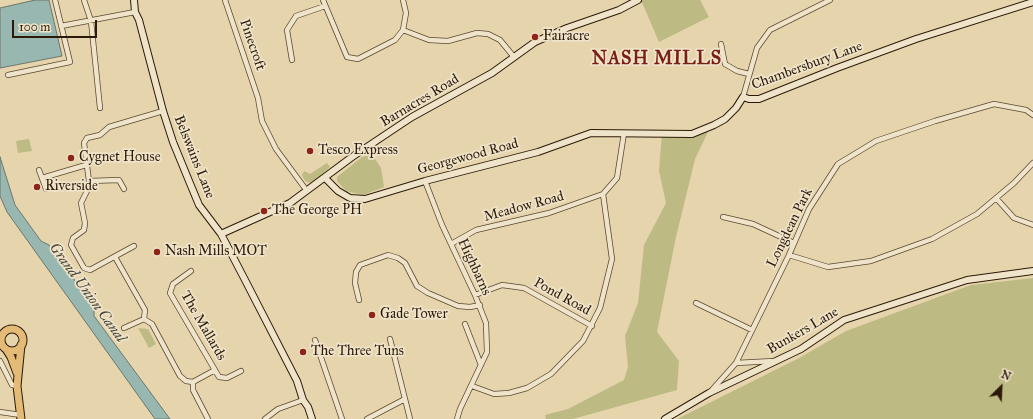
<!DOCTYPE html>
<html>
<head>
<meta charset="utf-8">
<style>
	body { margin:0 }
	#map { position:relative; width:1033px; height:419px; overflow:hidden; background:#e6d4ac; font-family:"IM FELL Great Primer",serif }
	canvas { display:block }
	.north { position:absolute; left:981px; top:367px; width:40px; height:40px; -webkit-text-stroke:3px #efe3c9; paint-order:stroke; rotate:24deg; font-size:11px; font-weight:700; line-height:16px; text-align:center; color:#2b1a09 }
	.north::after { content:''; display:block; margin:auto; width:14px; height:18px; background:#2b1a09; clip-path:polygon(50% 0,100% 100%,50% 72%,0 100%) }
	.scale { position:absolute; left:12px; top:20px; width:85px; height:18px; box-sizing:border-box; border:2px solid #2b1a09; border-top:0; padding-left:5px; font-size:12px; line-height:14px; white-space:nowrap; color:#2b1a09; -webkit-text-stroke:3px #efe3c9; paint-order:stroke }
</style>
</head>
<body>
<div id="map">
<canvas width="1033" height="419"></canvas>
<div class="north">N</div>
<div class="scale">100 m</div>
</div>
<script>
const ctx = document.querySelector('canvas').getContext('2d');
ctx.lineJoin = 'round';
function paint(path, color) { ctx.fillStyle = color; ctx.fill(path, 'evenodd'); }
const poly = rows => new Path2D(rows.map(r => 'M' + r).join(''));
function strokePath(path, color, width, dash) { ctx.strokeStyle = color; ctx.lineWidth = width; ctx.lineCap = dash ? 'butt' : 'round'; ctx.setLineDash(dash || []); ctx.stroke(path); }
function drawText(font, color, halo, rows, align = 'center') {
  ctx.font = font + ' "IM FELL Great Primer",serif'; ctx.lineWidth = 3.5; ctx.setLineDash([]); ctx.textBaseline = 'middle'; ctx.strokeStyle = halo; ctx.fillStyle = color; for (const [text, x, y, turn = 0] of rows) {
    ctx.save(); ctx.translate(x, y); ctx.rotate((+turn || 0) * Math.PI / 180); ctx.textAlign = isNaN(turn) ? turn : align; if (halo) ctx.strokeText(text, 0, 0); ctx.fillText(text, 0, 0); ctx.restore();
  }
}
paint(poly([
	[641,0,700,0,709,17,659,42],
	[709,130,695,159,676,237,657,332,679,361,677,390,573,419,546,419,545,415,568,409,624,380,628,367,625,336,638,303,644,245,666,203,659,171,662,133],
	[29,139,32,151,18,153,16,141],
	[372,154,381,168,384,187,363,195,346,191,337,181,337,177,362,157],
	[327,163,330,167,320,176,310,183,305,181,302,175,304,171,310,174],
	[1033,278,1033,419,677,419,799,358,846,331,971,285],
	[138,328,148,329,156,344,149,348]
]), '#bdba84');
const water = poly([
	[35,0,49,0,62,56,0,68,0,8,35,0],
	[0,157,15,205,41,241,49,245,63,262,94,310,94,316,170,419,155,419,7,212,0,196,0,157]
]);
paint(water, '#97b7b0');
strokePath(water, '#6c786d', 1);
const street = poly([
	[84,0,91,21,100,108],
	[225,0,258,98,262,121,276,149,307,191],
	[323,0,347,57,358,59,395,40,403,30,406,13,403,0],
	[61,26,135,12],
	[403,30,429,40,448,41,477,33,488,34,500,40,514,57],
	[721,44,725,64,737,71,749,74],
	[292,60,287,30,296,16,325,6],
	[8,75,70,62,55,0],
	[743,97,757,48,770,30,830,0],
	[39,170,46,189],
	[42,178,86,165],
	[89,181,119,180,124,189],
	[425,181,442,225,475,295,486,323,487,352,460,409,457,419],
	[996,198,1014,218,1033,225],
	[723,217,753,224,794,243],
	[451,244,476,230,549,213,603,194],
	[134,246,90,270,84,268,71,245,73,238,84,230,85,223,81,203,89,187,89,181,84,143,87,138,100,135,109,127,163,111],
	[789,255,828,267,871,261,932,239,977,214,1014,183,1033,163],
	[115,257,145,310,144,319,152,324,180,376,186,381,193,382,215,370],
	[191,271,173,284,170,293,219,377,227,378,241,371],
	[475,295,502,285,524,288,592,326],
	[359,300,355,283,356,272,360,265,388,255,398,258,405,263,417,286,428,293,458,306,470,307,480,305],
	[696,303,752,330],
	[465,324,481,365],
	[124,328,144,319],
	[390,339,410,419],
	[315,340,342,419],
	[0,361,12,385,17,386],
	[736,363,774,361],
	[193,382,193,390,208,419],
	[472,386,494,394,509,393,527,388,551,374,583,341,600,308,612,259,603,194,617,178,624,133],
	[711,391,736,363,789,255,809,209,838,164,876,141,935,121,994,104,1026,110,1033,115],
	[0,412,21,415],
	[265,419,278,409,303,400],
	[367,419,405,399]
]);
const secondary = poly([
	[134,0,135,12,139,20,163,111,173,142,189,181,199,205,221,234,244,278,297,381,303,400,308,407,312,419],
	[325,178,338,191,350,198,365,199,425,181,538,152,591,133,692,134,714,125,725,119,736,108,743,97,749,99,759,99,837,68,916,39,1033,2],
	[221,234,290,203,352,157,412,117,492,73,535,42,567,28,619,10,638,0],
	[665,419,709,393,801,349,844,320,967,280,1033,271]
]);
const primary = poly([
	'1 340a11 11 0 1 1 22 0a11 11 0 1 1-22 0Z',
	[6,349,11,357,17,373],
	[21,419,17,386,21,345]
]);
strokePath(street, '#5a4832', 6);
strokePath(secondary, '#2b1a09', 8);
strokePath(primary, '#2b1a09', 9);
strokePath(street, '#efe3c9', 4.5);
strokePath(secondary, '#efe3c9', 6);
strokePath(primary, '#e3ba76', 7);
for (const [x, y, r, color] of [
	[535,37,4,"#8f2418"],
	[310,151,4,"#8f2418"],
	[71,158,4,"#8f2418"],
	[37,187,4,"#8f2418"],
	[264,211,4,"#8f2418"],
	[157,252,4,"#8f2418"],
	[372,315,4,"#8f2418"],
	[303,352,4,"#8f2418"]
]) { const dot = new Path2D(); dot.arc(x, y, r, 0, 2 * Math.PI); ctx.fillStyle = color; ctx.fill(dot); strokePath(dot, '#efe3c9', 1.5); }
drawText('14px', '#2b1a09', '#efe3c9', [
	["Fairacre",543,37],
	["Tesco Express",318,151],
	["Cygnet House",79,158],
	["Riverside",45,187],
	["The George PH",272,211],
	["Nash Mills MOT",165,252],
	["Gade Tower",380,315],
	["The Three Tuns",311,352]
], 'left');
drawText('14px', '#2b1a09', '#efe3c9', [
	["Pinecroft",252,45,71],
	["Chambersbury Lane",807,66,-20],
	["Barnacres Road",420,101,-31],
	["Belswains Lane",194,157,68],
	["Georgewood Road",468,157,-15],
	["Meadow Road",524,207,-15],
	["Longdean Park",790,228,-64],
	["Highbarns",474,267,65],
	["Pond Road",562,297,29],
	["The Mallards",203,326,60],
	["Bunkers Lane",803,331,-30]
]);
drawText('italic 15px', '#4b493b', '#efe3c9', [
	["Grand Union Canal",87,293,54]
]);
ctx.letterSpacing = '1px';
drawText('bold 18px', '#7a1f14', '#efe3c9', [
	["NASH MILLS",657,60]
]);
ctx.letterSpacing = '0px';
</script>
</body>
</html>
